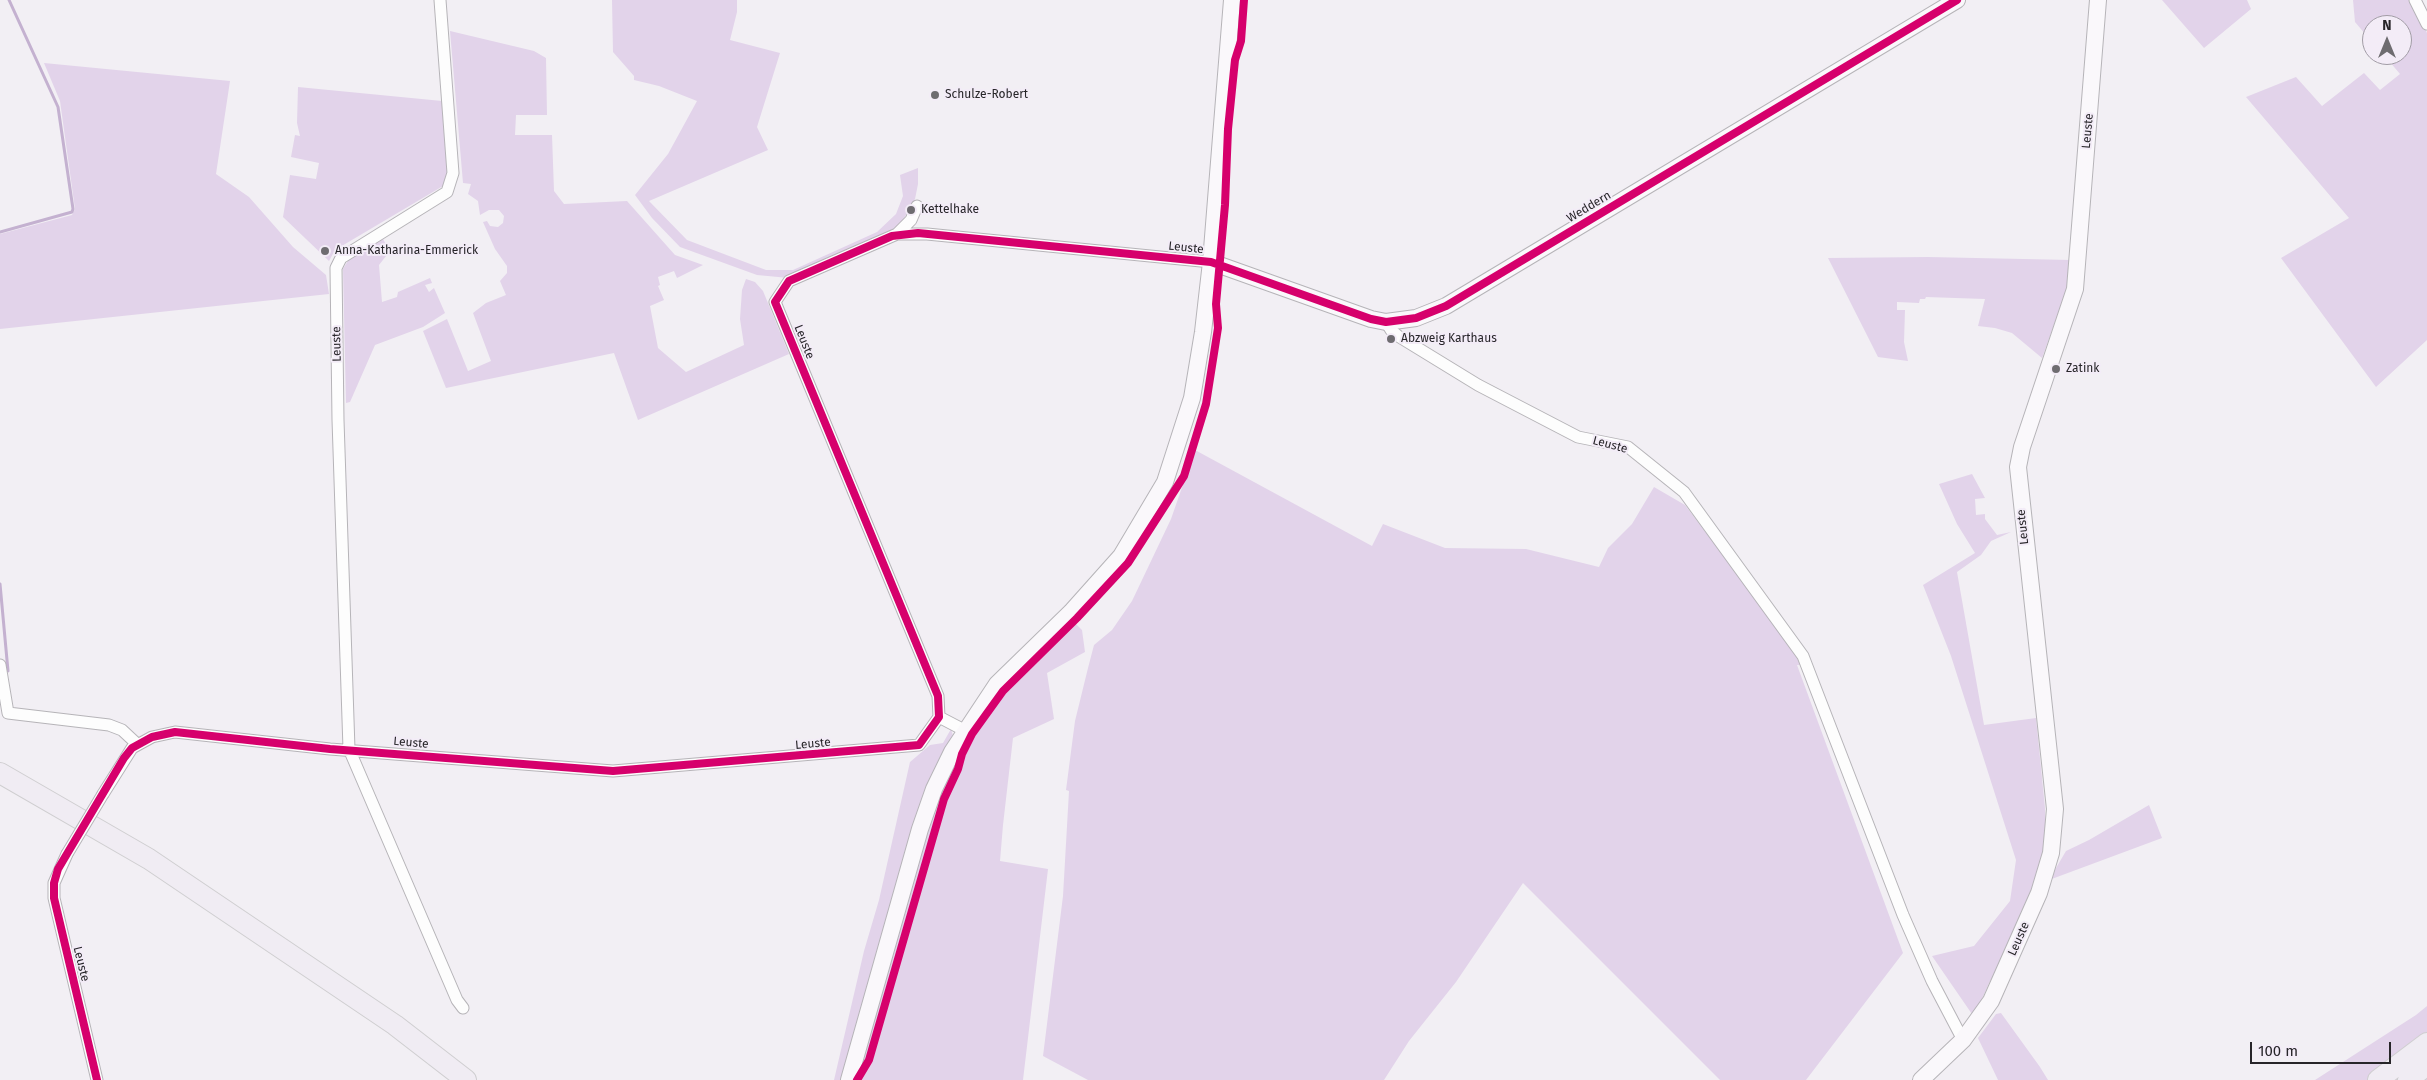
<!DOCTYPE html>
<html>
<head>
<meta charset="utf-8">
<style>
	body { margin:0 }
	#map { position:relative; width:2427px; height:1080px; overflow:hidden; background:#f2eff4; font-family:"Fira Sans",sans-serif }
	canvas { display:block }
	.north { position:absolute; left:2362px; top:15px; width:50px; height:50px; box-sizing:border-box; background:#f3ecf7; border:1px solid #a19ca5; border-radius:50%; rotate:0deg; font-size:14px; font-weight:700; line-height:20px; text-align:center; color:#272529 }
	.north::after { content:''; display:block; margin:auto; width:18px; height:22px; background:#6e6c70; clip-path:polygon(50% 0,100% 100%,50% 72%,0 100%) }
	.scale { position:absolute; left:2250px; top:1042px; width:141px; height:22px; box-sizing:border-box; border:2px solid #272529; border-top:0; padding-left:6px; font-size:15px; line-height:18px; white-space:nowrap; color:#272529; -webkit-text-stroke:4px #f3ecf7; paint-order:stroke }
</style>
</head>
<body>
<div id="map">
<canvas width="2427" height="1080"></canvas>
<div class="north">N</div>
<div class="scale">100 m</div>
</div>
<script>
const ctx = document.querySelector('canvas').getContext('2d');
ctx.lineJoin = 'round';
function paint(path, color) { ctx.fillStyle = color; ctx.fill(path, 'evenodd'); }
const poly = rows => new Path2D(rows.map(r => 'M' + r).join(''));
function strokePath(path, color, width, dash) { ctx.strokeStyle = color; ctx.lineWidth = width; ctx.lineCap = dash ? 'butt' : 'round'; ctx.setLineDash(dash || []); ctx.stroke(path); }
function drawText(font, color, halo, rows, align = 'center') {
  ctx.font = font + ' "Fira Sans",sans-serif'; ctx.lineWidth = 4; ctx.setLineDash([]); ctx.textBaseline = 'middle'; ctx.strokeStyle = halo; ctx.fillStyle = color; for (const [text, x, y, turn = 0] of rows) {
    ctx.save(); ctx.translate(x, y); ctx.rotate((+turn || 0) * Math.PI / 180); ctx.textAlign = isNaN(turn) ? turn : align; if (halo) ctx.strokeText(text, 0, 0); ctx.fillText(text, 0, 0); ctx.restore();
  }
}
paint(poly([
	[612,0,737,0,737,12,730,40,780,53,757,127,768,150,649,201,687,240,766,270,793,270,877,232,896,214,903,196,900,175,918,168,918,184,915,199,899,227,789,278,757,275,680,247,652,218,635,195,668,154,697,101,659,86,634,80,634,76,613,52],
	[2162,0,2247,0,2251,9,2204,48],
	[2353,0,2411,0,2427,33,2427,340,2376,387,2281,258,2349,218,2246,97,2296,77,2322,106,2364,73,2380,90,2400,74,2384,55,2402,55,2402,25,2372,25,2372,42,2355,22],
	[450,31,534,51,546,58,547,115,516,115,515,135,552,135,554,191,564,204,627,201,675,255,703,265,677,278,674,271,658,277,660,285,658,286,664,300,650,306,658,348,686,372,744,345,740,319,742,290,746,279,755,282,763,291,789,354,638,420,614,353,446,388,423,331,447,319,468,371,491,361,473,313,486,303,506,295,500,281,507,273,507,266,495,249,483,222,487,221,490,226,498,227,503,223,504,216,499,210,489,210,480,215,478,201,468,194,471,184,463,183],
	[44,63,230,81,216,174,249,197,293,247,326,275,329,294,0,329,0,234,72,215,75,209,60,101],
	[298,87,442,101,448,176,443,186,335,250,329,261,283,217,290,175,316,179,319,163,291,157,295,135,300,136,297,123],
	[383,239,390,251,379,265,382,302,397,297,398,292,430,278,432,283,425,285,429,292,434,288,445,313,423,327,375,345,350,402,346,403,343,269,349,259],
	[1928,257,2071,260,2067,289,2042,358,2012,333,1995,328,1978,326,1985,299,1926,297,1925,299,1920,299,1919,303,1897,302,1897,310,1905,310,1904,342,1908,361,1878,357,1828,258],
	[1195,450,1372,546,1383,524,1445,548,1526,549,1599,567,1608,548,1632,524,1654,487,1685,505,1795,650,1800,665,1797,665,1903,953,1806,1080,1720,1080,1523,883,1456,982,1409,1041,1384,1080,1088,1080,1043,1056,1063,896,1069,791,1066,790,1075,721,1088,668,1094,645,1112,630,1132,601,1171,519],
	[1972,474,1985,498,1975,499,1976,515,1985,514,1985,519,1997,535,2011,532,1991,541,1981,555,1957,572,1984,725,2036,718,2045,808,2046,853,2013,942,1989,983,1974,1017,1932,956,1974,946,2010,901,2016,860,1951,656,1923,585,1975,553,1957,524,1939,484],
	[1069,623,1075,623,1082,630,1085,652,1047,673,1054,719,1013,738,1003,825,1000,861,1048,869,1023,1080,857,1080,925,832,942,784,992,699],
	[951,729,953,736,844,1080,834,1080,864,951,879,900,910,762,930,745,943,743],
	[2149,805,2162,838,2049,880,2066,851,2089,840],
	[2427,1006,2427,1080,2315,1080,2416,1015],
	[2001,1013,2040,1067,2048,1080,1998,1080,1978,1038,1996,1014]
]), '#e2d3ea');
strokePath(poly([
	[0,232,72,212,73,209,58,107,9,0],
	[0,584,8,671]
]), '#c4b1d0', 3);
const street = poly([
	[440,0,453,173,447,192,341,258,336,268,338,420,349,749,457,1000,463,1008],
	[2415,0,2427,24],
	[897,234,911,220,917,206],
	[1386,322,1391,330,1398,336,1478,385,1578,437,1628,447,1684,492,1803,656,1903,915,1932,981,1963,1040],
	[0,665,8,713,109,725,122,730,137,744],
	[939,717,964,730],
	[103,794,132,748,152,737,175,732,330,749,613,771,919,745,939,717,938,696,775,302,789,281,897,234,927,234,1211,262],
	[67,854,54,883,54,898,97,1080]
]);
const secondary = poly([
	[1211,262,1371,319,1386,322,1416,318,1446,306,1957,0],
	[849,1080,920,829,934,789,952,752,997,684,1071,612,1121,556,1165,482,1192,398,1203,332,1211,262,1232,0],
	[1921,1080,1963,1040,1991,1001,2039,893,2051,853,2055,809,2018,467,2022,447,2075,289,2098,0]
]);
const highway = poly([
	[0,773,149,859,395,1025,466,1080],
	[2378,1080,2427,1043],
	[2408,1080,2427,1065]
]);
strokePath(street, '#b6b4b8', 13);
strokePath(secondary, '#b6b4b8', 18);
strokePath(highway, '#cfced0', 22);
strokePath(street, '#fdfdfd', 11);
strokePath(secondary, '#faf8fb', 16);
strokePath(highway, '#f0ecf3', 20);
const streetBridge = poly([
	[67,854,103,794]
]);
strokePath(streetBridge, '#b6b4b8', 13, []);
strokePath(streetBridge, '#fdfdfd', 11);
strokePath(poly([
	[97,1080,54,898,54,883,58,869,124,758,132,748,152,737,175,732,330,749,613,771,919,745,939,717,938,696,775,302,789,281,892,236,918,233,1211,262,1371,319,1386,322,1416,318,1446,306,1957,0],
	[857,1080,869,1060,944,799,958,769,962,754,972,734,1003,691,1077,618,1128,563,1184,476,1206,404,1218,328,1216,304,1225,205,1228,129,1235,60,1241,41,1244,0]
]), '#d6006c', 8);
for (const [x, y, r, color] of [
	[935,95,5,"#6e6c70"],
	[911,210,5,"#6e6c70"],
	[325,251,5,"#6e6c70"],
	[1391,339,5,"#6e6c70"],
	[2056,369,5,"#6e6c70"]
]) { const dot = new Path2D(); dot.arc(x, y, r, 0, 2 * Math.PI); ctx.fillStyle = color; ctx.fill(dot); strokePath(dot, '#f3ecf7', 2); }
drawText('12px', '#272529', '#f3ecf7', [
	["Schulze-Robert",945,95],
	["Kettelhake",921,210],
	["Anna-Katharina-Emmerick",335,251],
	["Abzweig Karthaus",1401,339],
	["Zatink",2066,369]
], 'left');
drawText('12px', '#272529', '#f3ecf7', [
	["Leuste",2088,131,-85],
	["Weddern",1589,207,-31],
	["Leuste",1186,248,6],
	["Leuste",804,342,68],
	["Leuste",337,344,-91],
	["Leuste",1610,445,15],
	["Leuste",2023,527,-96],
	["Leuste",411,743,5],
	["Leuste",813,744,-5],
	["Leuste",2019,939,-66],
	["Leuste",81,964,76]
]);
</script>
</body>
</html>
